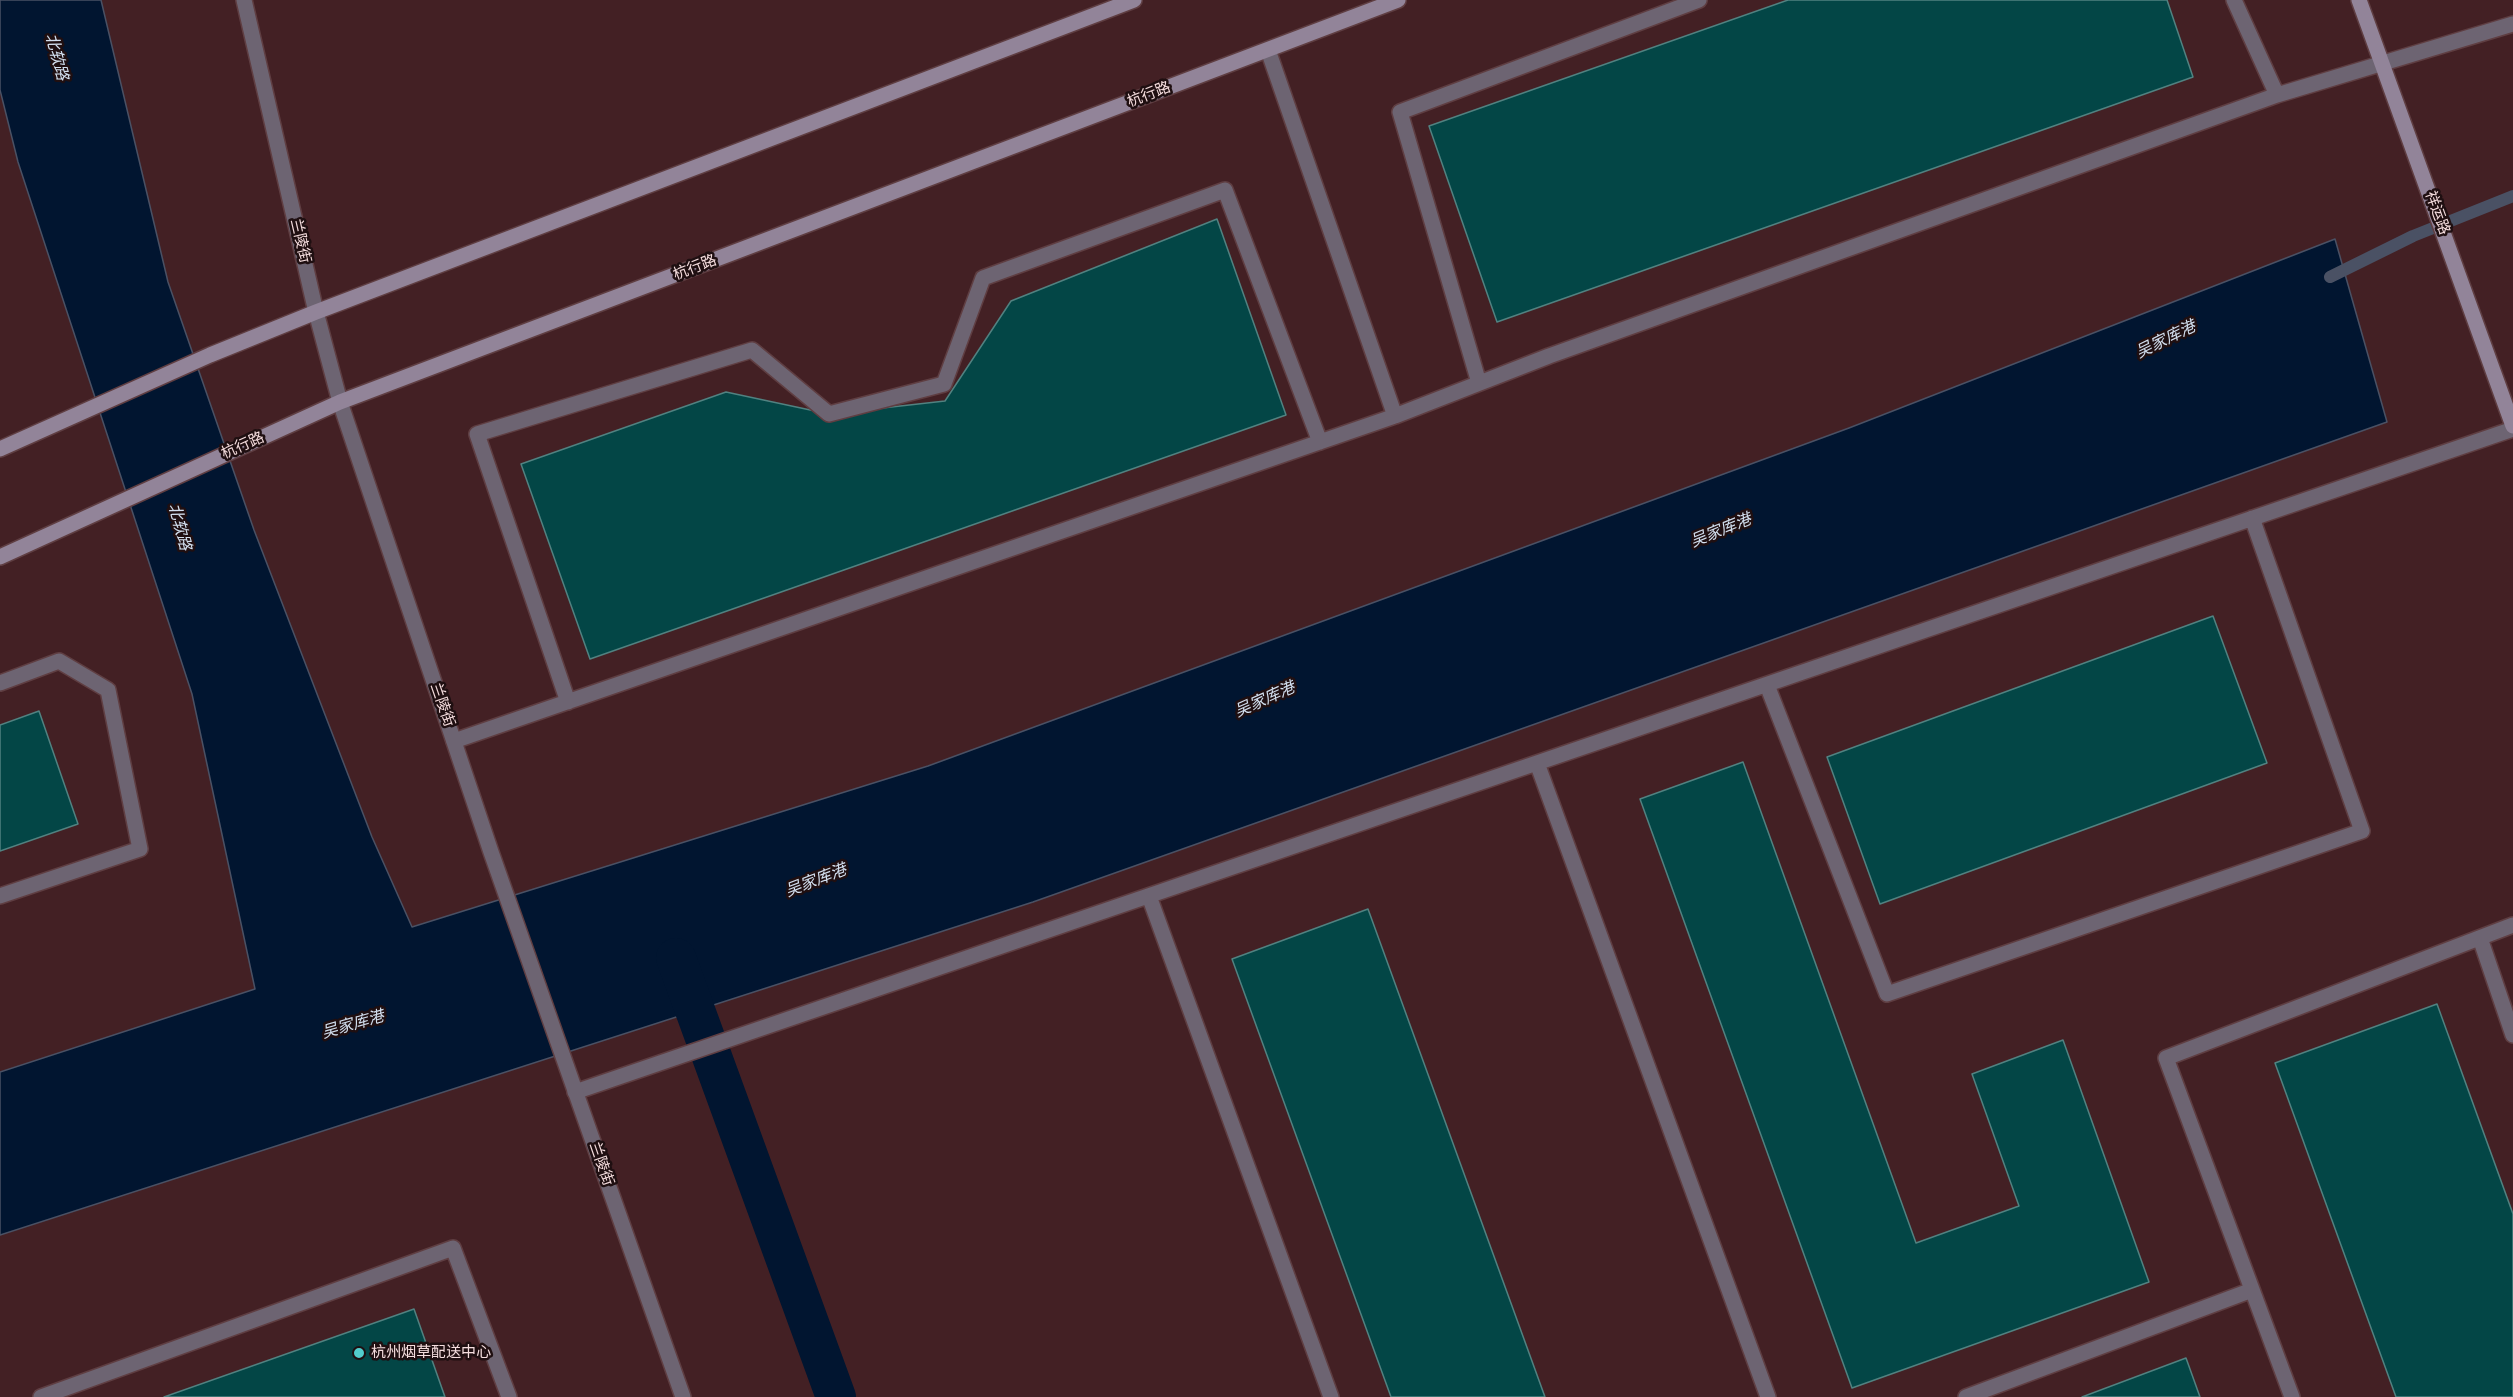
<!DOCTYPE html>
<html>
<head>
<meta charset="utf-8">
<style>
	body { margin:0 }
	canvas { display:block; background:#432024 }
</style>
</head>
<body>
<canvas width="2513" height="1397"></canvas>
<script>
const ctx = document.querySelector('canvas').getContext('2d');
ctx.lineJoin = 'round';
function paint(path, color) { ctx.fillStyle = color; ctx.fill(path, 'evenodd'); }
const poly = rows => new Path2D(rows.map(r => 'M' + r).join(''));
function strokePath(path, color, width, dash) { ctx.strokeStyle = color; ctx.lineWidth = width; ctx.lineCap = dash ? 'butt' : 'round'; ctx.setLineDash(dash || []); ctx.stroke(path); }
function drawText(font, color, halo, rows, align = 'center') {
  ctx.font = font + ' "Archivo Narrow","Noto Sans SC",sans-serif'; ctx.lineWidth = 5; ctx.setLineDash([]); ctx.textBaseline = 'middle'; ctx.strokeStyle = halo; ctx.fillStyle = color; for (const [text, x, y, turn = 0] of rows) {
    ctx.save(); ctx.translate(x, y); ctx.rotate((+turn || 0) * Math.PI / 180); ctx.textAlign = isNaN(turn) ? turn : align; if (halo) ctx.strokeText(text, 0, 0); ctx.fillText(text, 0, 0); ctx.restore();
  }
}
const water = poly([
	[0,0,101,0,168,282,254,530,372,837,412,927,928,766,1849,428,2335,239,2387,422,1033,902,0,1235,0,1072,255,989,192,694,18,162,0,90,0,0]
]);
paint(water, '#011530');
strokePath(water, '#4a5164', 1.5);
strokePath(poly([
	[2330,277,2413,236,2513,196]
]), '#4a5164', 12);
strokePath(poly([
	[676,958,836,1397]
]), '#011530', 40);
const building = poly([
	[1788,0,2167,0,2193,77,1497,322,1429,126,1788,0],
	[1217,219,1286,415,590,659,521,464,726,392,829,414,945,401,1011,301,1217,219],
	[2213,616,2267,763,1880,904,1827,757,2213,616],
	[39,711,78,824,0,851,0,725,39,711],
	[1743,762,1916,1243,2019,1206,1972,1074,2063,1040,2149,1282,1852,1388,1640,799,1743,762],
	[1368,909,1545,1397,1391,1397,1232,959,1368,909],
	[2437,1004,2513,1214,2513,1397,2396,1397,2275,1063,2437,1004],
	[414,1309,445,1397,164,1397,414,1309],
	[2186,1358,2200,1397,2082,1397,2186,1358]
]);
paint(building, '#034646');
strokePath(building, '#518281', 1.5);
const lane = poly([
	[2234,0,2277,95],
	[1268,50,1395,416],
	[1479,383,1400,112,1699,0],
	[0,683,59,661,108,690,140,849,0,896],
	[1767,685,1887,994,2362,831,2252,518],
	[568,702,477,434,752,350,829,414,944,384,983,278,1225,190,1320,442],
	[454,741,1395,416,1549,356,2277,95,2513,24],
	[1537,763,1768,1397],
	[1149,896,1331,1397],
	[2480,938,2513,1035],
	[575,1092,2513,429],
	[41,1397,453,1248,509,1397],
	[1966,1397,2252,1290],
	[2292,1397,2166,1058,2513,925]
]);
const street = poly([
	[244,0,316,312,340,402,491,852,683,1397]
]);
const secondary = poly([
	[2359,0,2513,426],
	[0,449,210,355,316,312,1134,0],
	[0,557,340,402,1398,0]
]);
strokePath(lane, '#5f3e42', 18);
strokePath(street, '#5f3e42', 18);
strokePath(secondary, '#5f3e42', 18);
strokePath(lane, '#6d6472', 15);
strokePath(street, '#6d6472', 15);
strokePath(secondary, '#928499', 15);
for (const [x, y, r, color] of [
	[359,1353,6,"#52cdcc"]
]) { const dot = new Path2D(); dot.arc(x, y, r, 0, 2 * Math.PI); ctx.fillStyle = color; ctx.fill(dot); strokePath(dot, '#1f0f11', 2); }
drawText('15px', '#f5ddde', '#1f0f11', [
	["杭行路",1149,95,-21],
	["祥运路",2437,213,70],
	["兰陵街",300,241,77],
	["杭行路",695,268,-21],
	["杭行路",243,446,-24],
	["兰陵街",442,705,71],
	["兰陵街",601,1164,71]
]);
drawText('15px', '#f5ddde', '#1f0f11', [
	["杭州烟草配送中心",371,1353]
], 'left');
drawText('italic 16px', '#d3e0f0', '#1f0f11', [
	["北软路",56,57,75],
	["吴家库港",2166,340,-26],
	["北软路",179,527,75],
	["吴家库港",1721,531,-22],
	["吴家库港",1265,700,-24],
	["吴家库港",816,881,-21],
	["吴家库港",353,1025,-16]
]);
</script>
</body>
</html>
